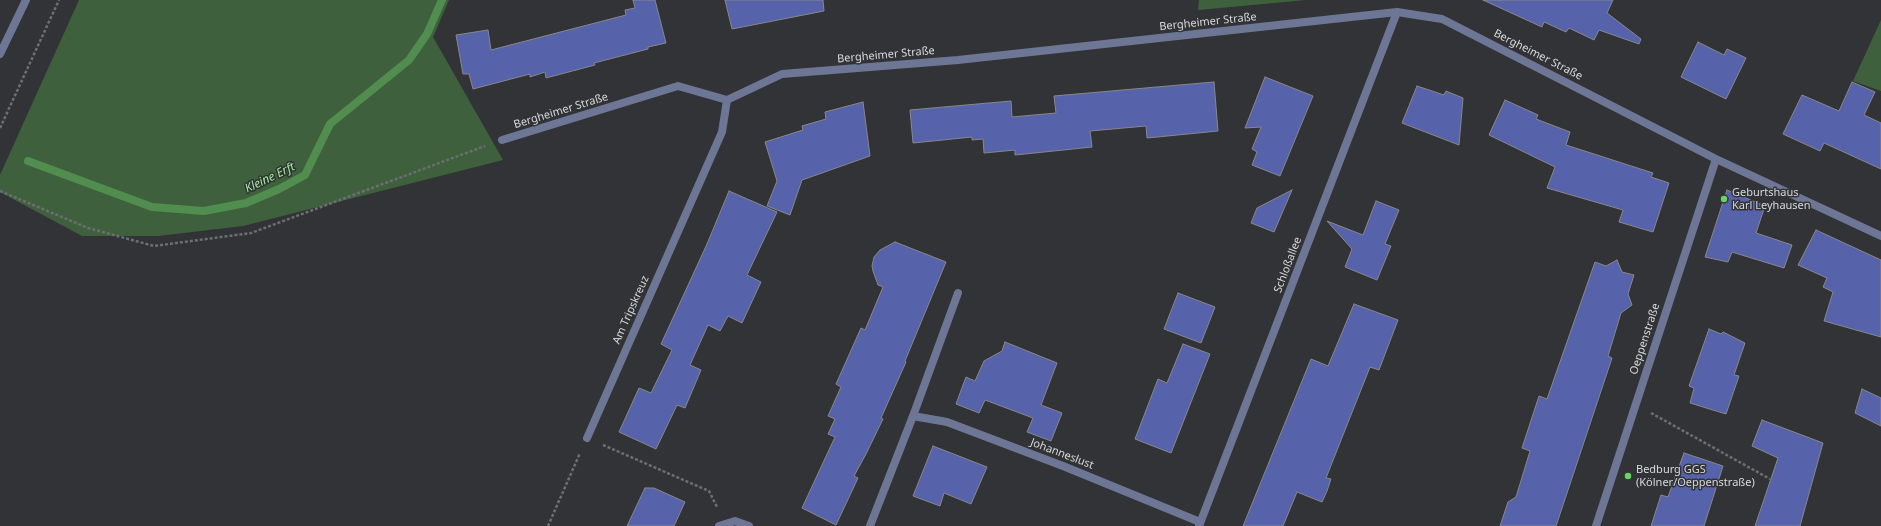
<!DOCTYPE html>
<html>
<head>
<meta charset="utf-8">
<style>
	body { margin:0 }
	canvas { display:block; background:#323336 }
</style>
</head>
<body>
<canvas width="1881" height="526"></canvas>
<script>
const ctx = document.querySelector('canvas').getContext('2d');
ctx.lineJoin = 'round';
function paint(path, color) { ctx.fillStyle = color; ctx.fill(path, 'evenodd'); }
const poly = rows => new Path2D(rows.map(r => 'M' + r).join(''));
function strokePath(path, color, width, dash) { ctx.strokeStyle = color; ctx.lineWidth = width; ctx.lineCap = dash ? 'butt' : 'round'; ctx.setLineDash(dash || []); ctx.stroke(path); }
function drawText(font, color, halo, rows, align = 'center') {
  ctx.font = font + ' "Noto Sans",sans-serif'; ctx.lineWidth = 3; ctx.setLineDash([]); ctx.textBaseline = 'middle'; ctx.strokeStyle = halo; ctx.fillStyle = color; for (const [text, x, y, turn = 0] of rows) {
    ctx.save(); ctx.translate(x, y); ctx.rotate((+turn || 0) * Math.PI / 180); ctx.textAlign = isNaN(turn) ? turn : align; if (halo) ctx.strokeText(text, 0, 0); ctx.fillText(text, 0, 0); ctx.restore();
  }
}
paint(poly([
	[79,0,449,0,433,37,503,160,243,226,158,236,82,236,0,192,0,175],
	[1199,0,1306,0,1198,10],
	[1881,20,1881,91,1853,81]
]), '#3f603d');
strokePath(poly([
	[28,161,152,207,204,211,246,203,279,189,305,175,330,124,409,60,427,34,442,0]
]), '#508d4e', 8);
const building = poly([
	[633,0,655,0,666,43,648,47,648,49,594,63,595,65,546,78,545,72,530,77,530,74,473,89,469,74,463,74,456,35,488,30,491,50,626,15,625,10,635,8,633,0],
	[725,0,823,0,824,11,732,29,725,0],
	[1483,0,1613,0,1607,13,1641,39,1639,44,1599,30,1594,40,1569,28,1566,32,1544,22,1542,27,1483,0],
	[1698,42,1724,55,1727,49,1746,58,1726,99,1681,77,1698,42],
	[1265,77,1313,96,1280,176,1252,165,1257,152,1252,149,1261,127,1245,128,1265,77],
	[1214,82,1218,131,1147,138,1146,126,1090,131,1092,147,1015,155,1015,150,984,153,983,139,972,140,972,137,913,143,910,110,1011,101,1012,117,1056,113,1054,96,1214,82],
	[1852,82,1875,92,1864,115,1881,123,1881,169,1824,143,1820,151,1783,134,1802,95,1839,111,1852,82],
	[1417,86,1444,95,1446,91,1463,98,1459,145,1402,123,1417,86],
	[1505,100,1538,115,1536,119,1570,132,1566,145,1653,173,1651,177,1669,183,1653,232,1619,222,1623,210,1547,188,1555,167,1489,135,1505,100],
	[863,102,870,156,802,180,790,215,767,206,777,181,765,142,803,130,802,126,826,119,825,112,863,102],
	[1292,190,1274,232,1251,223,1257,208,1292,190],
	[1727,190,1765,206,1756,233,1792,245,1784,268,1732,252,1728,262,1705,257,1727,190],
	[729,191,777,212,747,275,761,282,742,323,728,316,720,331,708,325,690,365,701,370,685,408,677,405,656,449,619,432,639,388,651,393,672,350,661,344,707,244,729,191],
	[1376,201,1399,210,1385,244,1391,246,1377,280,1345,267,1352,249,1327,221,1363,235,1376,201],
	[1816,230,1881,260,1881,337,1824,321,1833,292,1823,287,1827,278,1798,265,1816,230],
	[895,242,946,262,905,361,906,362,881,418,883,419,866,454,854,476,858,478,836,525,802,508,835,437,828,434,835,419,828,416,841,387,836,384,861,328,865,330,883,287,878,285,873,271,872,266,874,257,880,250,895,242],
	[1617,260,1622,272,1634,275,1628,294,1632,305,1621,313,1608,356,1612,358,1556,526,1500,526,1508,502,1516,497,1530,451,1522,448,1539,396,1547,399,1595,262,1606,266,1617,260],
	[1178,293,1215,307,1201,343,1164,329,1178,293],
	[1354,304,1398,320,1379,370,1370,367,1326,478,1331,479,1327,491,1322,502,1297,492,1283,526,1243,526,1311,359,1328,366,1354,304],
	[1709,329,1721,334,1723,332,1745,343,1734,375,1739,376,1726,414,1690,403,1694,388,1689,386,1709,329],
	[1005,342,1057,363,1041,405,1062,413,1051,441,1027,432,1033,418,985,400,979,413,956,404,966,377,975,381,984,361,1002,351,1005,342],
	[1183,344,1210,354,1171,453,1135,439,1158,379,1167,383,1183,344],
	[1862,389,1881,398,1881,426,1855,413,1862,389],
	[1762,420,1823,443,1800,526,1755,526,1778,458,1752,446,1762,420],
	[933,446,987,467,971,504,944,493,940,506,913,496,933,446],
	[1684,453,1723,466,1704,526,1651,526,1661,495,1668,497,1684,453],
	[645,488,654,488,685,502,674,526,627,526,645,488]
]);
paint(building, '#5662a9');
strokePath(building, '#87888b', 1);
strokePath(poly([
	[0,128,59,0],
	[0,191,88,228,154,246,251,233,485,146],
	[1651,413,1770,479],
	[603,445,709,491,717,507],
	[548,526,580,453]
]), '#6d6e71', 2.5, [3, 2]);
strokePath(poly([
	[913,416,958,293]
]), '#6e7696', 8);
strokePath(poly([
	[502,140,678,86,727,100,782,74,958,60,1397,12,1442,19,1716,159,1881,236],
	[587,438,722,132,727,100],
	[719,526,735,521,749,526],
	[870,526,913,416,947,422,1063,466,1200,522],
	[1199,526,1397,12],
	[1596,526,1716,159]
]), '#6e7696', 8);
strokePath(poly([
	[0,54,26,0]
]), '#6e7696', 8);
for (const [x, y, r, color] of [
	[1724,199,4,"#68d465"],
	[1628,476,4,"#68d465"]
]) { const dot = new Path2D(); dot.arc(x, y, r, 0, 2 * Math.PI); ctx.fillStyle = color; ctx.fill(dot); strokePath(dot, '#323336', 1.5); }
drawText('11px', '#d7d8da', '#323336', [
	["Bergheimer Straße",1208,22,-6],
	["Bergheimer Straße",886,55,-5],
	["Bergheimer Straße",1538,55,27],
	["Bergheimer Straße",561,111,-17],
	["Schloßallee",1288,265,-69],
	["Am Tripskreuz",631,310,-66],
	["Oeppenstraße",1645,339,-72],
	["Johanneslust",1062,454,21]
]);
drawText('11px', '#d7d8da', '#323336', [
	["Geburtshaus",1732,193],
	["Karl Leyhausen",1732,206],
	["Bedburg GGS",1636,470],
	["(Kölner/Oeppenstraße)",1636,483]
], 'left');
drawText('italic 12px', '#9cef98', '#323336', [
	["Kleine Erft",270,178,-26]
]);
</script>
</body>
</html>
